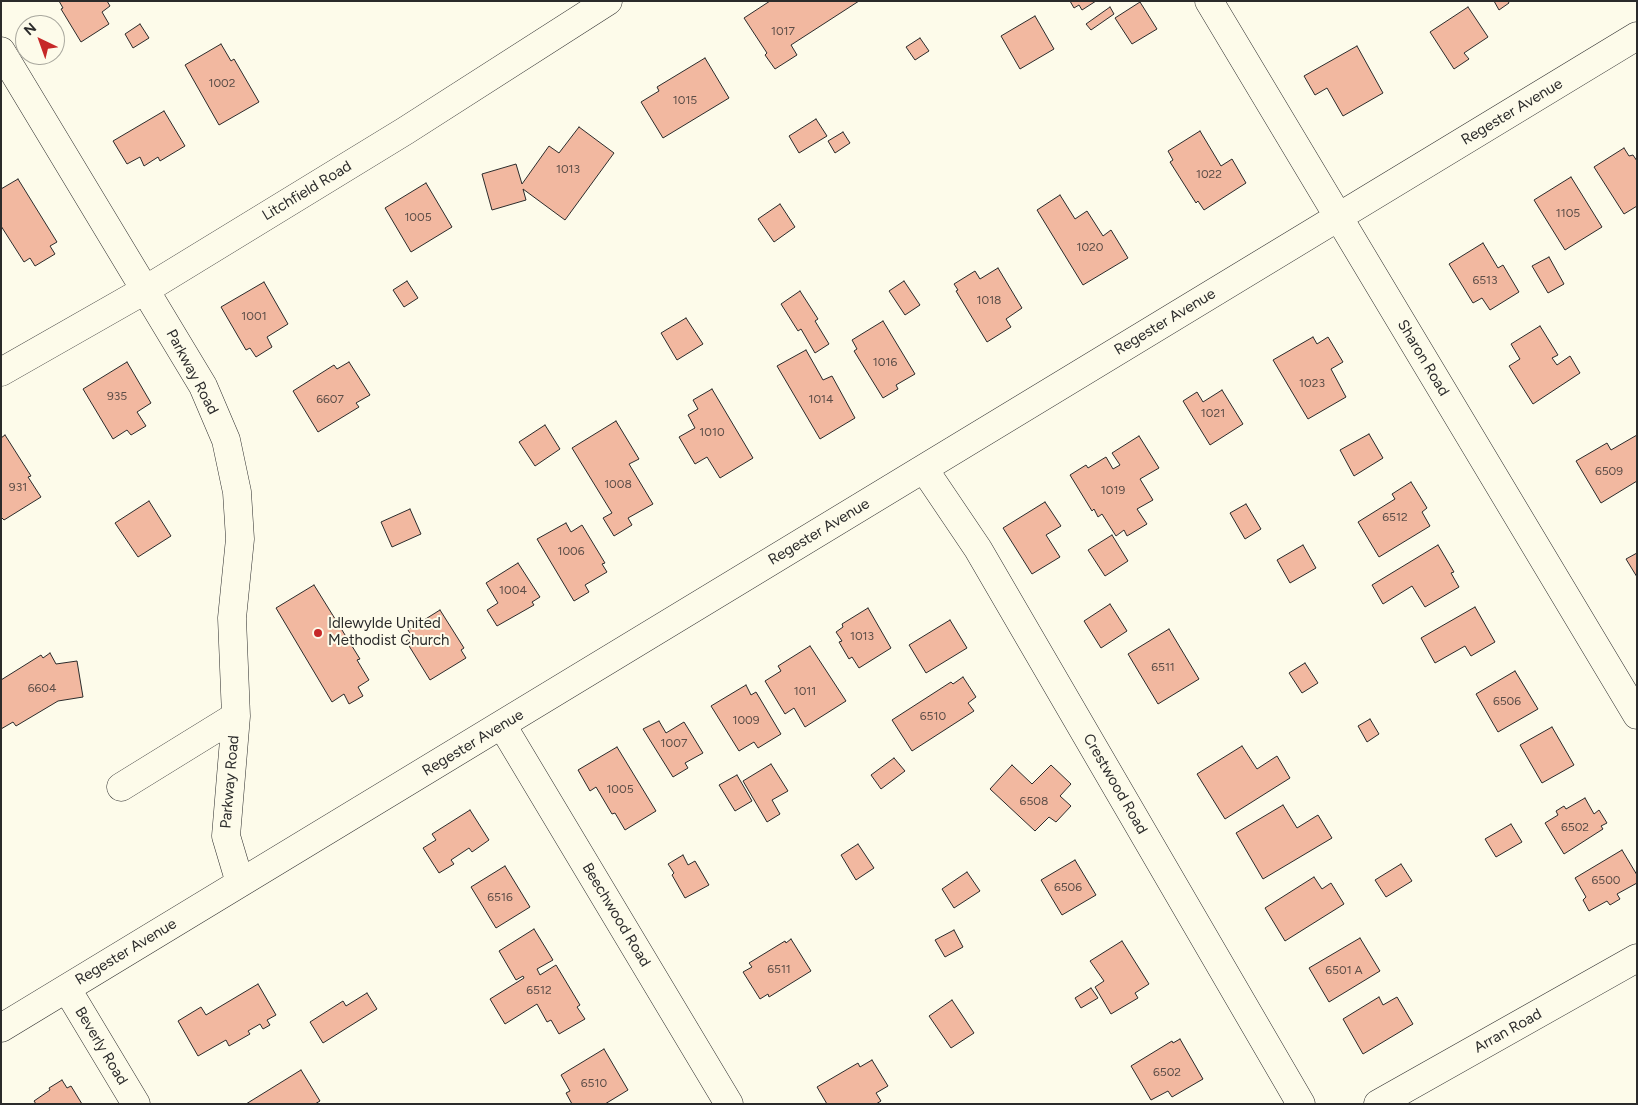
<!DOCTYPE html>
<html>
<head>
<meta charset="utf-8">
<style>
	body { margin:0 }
	#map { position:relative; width:1638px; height:1105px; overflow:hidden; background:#fdfbea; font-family:Figtree,sans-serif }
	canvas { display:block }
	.frame { position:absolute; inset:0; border:2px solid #2b2b2b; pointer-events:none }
	.north { position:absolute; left:15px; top:15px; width:50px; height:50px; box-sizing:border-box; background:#fdfbea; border:1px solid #a9a89e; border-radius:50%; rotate:318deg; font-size:14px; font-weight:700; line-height:20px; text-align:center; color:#2b2b2b }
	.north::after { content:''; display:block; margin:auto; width:18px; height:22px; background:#c62828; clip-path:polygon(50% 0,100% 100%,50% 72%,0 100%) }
</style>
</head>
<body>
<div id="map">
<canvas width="1638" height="1105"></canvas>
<div class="frame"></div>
<div class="north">N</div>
</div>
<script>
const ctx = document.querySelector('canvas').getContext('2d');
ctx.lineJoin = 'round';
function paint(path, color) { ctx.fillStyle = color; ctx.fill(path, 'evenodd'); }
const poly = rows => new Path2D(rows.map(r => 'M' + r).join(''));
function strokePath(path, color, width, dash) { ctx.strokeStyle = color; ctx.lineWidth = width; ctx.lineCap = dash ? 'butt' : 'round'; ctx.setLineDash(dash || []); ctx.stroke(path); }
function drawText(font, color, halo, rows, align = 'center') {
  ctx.font = font + ' Figtree,sans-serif'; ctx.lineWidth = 4; ctx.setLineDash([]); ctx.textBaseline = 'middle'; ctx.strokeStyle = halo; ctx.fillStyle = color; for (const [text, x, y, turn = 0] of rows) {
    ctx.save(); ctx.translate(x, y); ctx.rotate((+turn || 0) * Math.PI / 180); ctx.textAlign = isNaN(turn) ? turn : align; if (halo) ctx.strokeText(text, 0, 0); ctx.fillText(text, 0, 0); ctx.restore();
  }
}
const building = poly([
	[59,1,107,1,110,6,102,12,109,24,81,42,61,9,63,8,59,1],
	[770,1,859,1,791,45,797,55,775,69,765,55,767,53,744,18,770,1],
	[1070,1,1096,1,1082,10,1079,5,1074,8,1070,1],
	[1494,1,1508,1,1509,3,1499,10,1494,1],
	[1140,2,1157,29,1132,44,1115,18,1140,2],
	[1110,7,1114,14,1091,30,1086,24,1110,7],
	[1468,7,1488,37,1464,53,1469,59,1454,69,1430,32,1468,7],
	[1035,16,1054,49,1020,69,1001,36,1035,16],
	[140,24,149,38,133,48,125,34,140,24],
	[920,38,929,51,915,60,906,47,920,38],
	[221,44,231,61,234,59,259,102,219,125,185,65,221,44],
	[1357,46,1383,93,1343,116,1327,88,1315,95,1304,76,1357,46],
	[705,58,729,98,663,138,641,102,659,91,657,87,705,58],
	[164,111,185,146,160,161,158,157,144,166,140,157,127,164,113,141,164,111],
	[816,119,827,136,799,153,789,136,816,119],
	[579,127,614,153,565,220,523,189,526,200,492,210,482,174,516,164,522,184,549,146,559,153,579,127],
	[1200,131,1221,166,1232,159,1246,183,1204,210,1198,201,1196,203,1170,162,1173,160,1168,151,1200,131],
	[843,132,850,143,835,153,828,141,843,132],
	[1624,148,1629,156,1633,155,1637,161,1637,206,1624,214,1594,167,1624,148],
	[1571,177,1602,227,1565,250,1534,200,1571,177],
	[18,179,57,242,50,246,55,254,35,266,30,258,24,262,1,226,1,189,18,179],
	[426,183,452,227,411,252,385,208,426,183],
	[1060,195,1075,219,1087,211,1103,236,1111,230,1128,258,1083,285,1037,210,1060,195],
	[780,204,795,227,774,242,758,219,780,204],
	[1483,243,1498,268,1503,265,1519,292,1490,310,1482,298,1473,303,1449,264,1483,243],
	[1549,257,1564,284,1548,293,1532,266,1549,257],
	[998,268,1022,308,1006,319,1011,327,987,342,956,291,958,290,954,284,975,271,980,279,998,268],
	[407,281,418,298,404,307,393,290,407,281],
	[904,281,920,305,905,315,889,291,904,281],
	[264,282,288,324,267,337,272,347,256,357,250,348,246,350,221,307,264,282],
	[800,291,818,319,815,321,829,344,815,353,801,329,798,331,781,304,800,291],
	[686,318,703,344,677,360,661,333,686,318],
	[883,321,915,374,896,385,898,389,883,398,854,351,857,349,852,340,883,321],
	[1540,326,1558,355,1552,358,1557,365,1570,356,1580,373,1533,404,1509,366,1520,359,1511,344,1540,326],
	[1313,337,1317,344,1328,337,1343,362,1331,369,1346,397,1308,419,1273,360,1313,337],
	[806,350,823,380,832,376,855,418,820,439,777,366,806,350],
	[127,362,151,403,137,412,146,426,131,435,127,430,113,439,83,389,127,362],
	[349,362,370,395,356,403,359,407,318,432,293,391,334,365,337,369,349,362],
	[712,389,753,458,720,478,707,457,695,464,679,437,695,428,688,415,698,409,693,400,712,389],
	[1222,390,1243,424,1210,445,1183,401,1197,392,1203,402,1222,390],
	[616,421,639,459,629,464,653,504,628,518,632,525,614,536,603,518,612,513,572,448,616,421],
	[545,425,560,449,535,466,519,442,545,425],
	[1369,434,1383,458,1354,476,1340,450,1369,434],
	[5,435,31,476,28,477,41,497,4,520,1,517,1,438,5,435],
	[1637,435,1637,481,1601,503,1576,461,1607,443,1611,450,1637,435],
	[1139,436,1159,468,1140,479,1153,500,1137,509,1147,524,1127,536,1124,530,1116,536,1102,514,1098,517,1094,509,1092,511,1070,475,1086,465,1088,468,1106,457,1113,469,1120,465,1112,453,1139,436],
	[1411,482,1427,508,1422,512,1430,526,1379,557,1358,522,1395,499,1392,494,1411,482],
	[149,501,171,536,138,557,115,523,149,501],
	[1045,502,1061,526,1046,535,1060,557,1032,574,1003,528,1045,502],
	[1246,504,1261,529,1245,539,1230,513,1246,504],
	[410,509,421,534,392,547,381,522,410,509],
	[566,523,571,532,582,525,605,563,602,564,607,572,585,585,589,592,574,601,537,539,566,523],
	[1112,535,1128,561,1105,576,1088,550,1112,535],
	[1303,545,1316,568,1290,583,1277,560,1303,545],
	[1438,545,1454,572,1451,573,1459,587,1425,607,1412,586,1383,604,1372,585,1438,545],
	[1637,553,1637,577,1626,559,1637,553],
	[518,563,540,597,532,602,534,605,497,626,487,610,498,603,486,583,518,563],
	[314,585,360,659,357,660,369,680,358,687,363,696,349,704,344,694,332,702,276,608,314,585],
	[1110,604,1127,631,1101,648,1084,621,1110,604],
	[1475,607,1495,642,1471,656,1465,646,1435,663,1421,638,1475,607],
	[868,608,891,648,859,668,852,657,849,659,839,642,842,641,836,632,843,627,842,624,868,608],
	[440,610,464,648,461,650,466,658,430,680,406,641,412,637,408,630,440,610],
	[950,620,967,648,926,673,909,645,950,620],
	[1169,629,1199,679,1158,704,1128,654,1169,629],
	[810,646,846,701,805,727,794,708,785,714,765,681,781,671,778,666,810,646],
	[50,653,56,664,77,661,83,697,58,701,16,726,13,722,1,729,1,680,41,655,43,658,50,653],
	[1305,663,1318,683,1302,693,1289,673,1305,663],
	[1515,671,1538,709,1498,732,1476,694,1515,671],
	[963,677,976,697,968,703,974,711,912,751,892,720,951,682,953,684,963,677],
	[746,685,751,695,756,692,781,734,758,748,754,742,739,751,711,706,746,685],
	[1370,719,1379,734,1367,742,1358,726,1370,719],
	[659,721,666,733,684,722,703,753,685,763,688,768,673,777,643,729,659,721],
	[1552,727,1574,765,1542,783,1520,745,1552,727],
	[1242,746,1257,769,1277,756,1290,778,1225,819,1197,774,1242,746],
	[617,747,656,811,625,830,615,813,612,814,596,787,590,791,578,770,617,747],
	[894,758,905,771,881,789,871,775,894,758],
	[771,764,788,791,772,800,780,814,767,822,743,781,771,764],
	[1012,765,1032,784,1051,765,1071,784,1060,796,1071,806,1056,822,1049,817,1035,831,990,789,1012,765],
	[737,775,752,801,735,811,719,785,737,775],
	[1585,798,1594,814,1599,810,1607,823,1601,826,1603,829,1564,854,1545,823,1558,815,1556,811,1564,806,1566,809,1585,798],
	[1283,805,1297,828,1318,815,1332,838,1263,879,1236,833,1283,805],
	[470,810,489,840,472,852,469,848,451,860,454,864,439,873,423,848,436,840,432,834,470,810],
	[1511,824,1522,842,1496,857,1485,839,1511,824],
	[858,844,874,868,856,880,841,855,858,844],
	[1622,850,1637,875,1637,883,1617,894,1620,899,1610,905,1607,901,1589,911,1583,900,1586,897,1575,878,1622,850],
	[683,855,688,865,695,861,709,885,685,898,672,875,674,873,668,864,683,855],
	[1075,860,1096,895,1062,915,1041,880,1075,860],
	[1401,864,1412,881,1386,897,1375,880,1401,864],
	[505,866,530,907,496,928,471,887,505,866],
	[967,872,980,891,954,908,942,889,967,872],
	[1314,877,1322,889,1331,883,1344,904,1285,941,1265,908,1314,877],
	[534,929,553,960,537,969,540,975,556,965,580,1005,577,1007,585,1019,559,1034,551,1020,547,1022,537,1004,505,1024,490,999,524,978,523,976,516,980,499,951,534,929],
	[954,930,963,947,945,957,935,940,954,930],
	[1360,938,1380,971,1329,1002,1309,968,1360,938],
	[791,939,811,971,769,997,768,994,760,999,743,972,752,967,749,963,785,941,786,943,791,939],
	[1122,941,1149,984,1135,993,1138,998,1111,1014,1095,987,1104,981,1090,961,1122,941],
	[258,984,276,1015,267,1020,270,1025,263,1029,260,1024,248,1031,250,1034,229,1046,226,1040,198,1056,178,1021,201,1007,206,1015,258,984],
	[1091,988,1098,998,1081,1008,1075,998,1091,988],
	[367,993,377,1009,323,1043,310,1022,343,1001,346,1006,367,993],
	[1379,997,1383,1005,1397,997,1413,1024,1363,1054,1343,1019,1379,997],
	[952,1000,974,1033,951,1048,929,1016,952,1000],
	[1180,1039,1203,1079,1172,1097,1168,1091,1151,1100,1131,1066,1172,1041,1173,1043,1180,1039],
	[604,1049,628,1090,605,1104,572,1104,566,1093,570,1091,561,1075,604,1049],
	[872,1060,888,1086,876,1093,881,1101,876,1104,827,1104,817,1087,858,1063,860,1067,872,1060],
	[301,1070,320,1101,315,1104,246,1104,301,1070],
	[62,1080,67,1088,71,1086,82,1104,36,1104,34,1101,50,1090,49,1088,62,1080]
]);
paint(building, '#f2b8a0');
strokePath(building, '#2b2b2b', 1);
const minor = poly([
	[1209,1,1637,715],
	[1,51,203,386,226,440,237,492,240,539,232,618,236,716,226,836,240,883],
	[1,372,145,290,405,131,608,1],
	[924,469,978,549,1301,1104],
	[502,725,729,1104],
	[121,787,236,716],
	[67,989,136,1104],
	[1,1028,1637,36],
	[1378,1104,1637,958]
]);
strokePath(minor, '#2b2b2b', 29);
strokePath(minor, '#fdfbea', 28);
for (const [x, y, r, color] of [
	[318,633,5,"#c62828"]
]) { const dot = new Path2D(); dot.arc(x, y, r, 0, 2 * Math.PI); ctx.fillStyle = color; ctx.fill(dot); strokePath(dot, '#fdfbea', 2); }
drawText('12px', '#5d4e48', null, [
	["1017",783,31],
	["1002",222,83],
	["1015",685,100],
	["1013",568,169],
	["1022",1209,174],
	["1105",1568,213],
	["1005",418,217],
	["1020",1090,247],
	["6513",1485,280],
	["1018",989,300],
	["1001",254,316],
	["1016",885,362],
	["1023",1312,383],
	["935",117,396],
	["6607",330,399],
	["1014",821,399],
	["1021",1213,413],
	["1010",712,432],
	["6509",1609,471],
	["1008",618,484],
	["931",18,487],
	["1019",1113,490],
	["6512",1395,517],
	["1006",571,551],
	["1004",513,590],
	["1013",862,636],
	["6511",1163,667],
	["6604",42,688],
	["1011",805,691],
	["6506",1507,701],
	["6510",933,716],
	["1009",746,720],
	["1007",674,743],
	["1005",620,789],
	["6508",1034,801],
	["6502",1575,827],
	["6500",1606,880],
	["6506",1068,887],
	["6516",500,897],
	["6511",779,969],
	["6501 A",1344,970],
	["6512",539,990],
	["6502",1167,1072],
	["6510",594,1083]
]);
drawText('15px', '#2b2b2b', '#fdfbea', [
	["Regester Avenue",1512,112,-31],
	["Litchfield Road",307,191,-31],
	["Regester Avenue",1165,322,-31],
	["Sharon Road",1423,358,59],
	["Parkway Road",192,372,62],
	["Regester Avenue",819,532,-31],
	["Regester Avenue",473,743,-31],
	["Parkway Road",230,782,-85],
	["Crestwood Road",1115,784,60],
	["Beechwood Road",616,915,59],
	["Regester Avenue",126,952,-31],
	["Arran Road",1508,1031,-29],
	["Beverly Road",101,1046,59]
]);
drawText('15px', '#2b2b2b', '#fdfbea', [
	["Idlewylde United",328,624],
	["Methodist Church",328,641]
], 'left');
</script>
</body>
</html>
